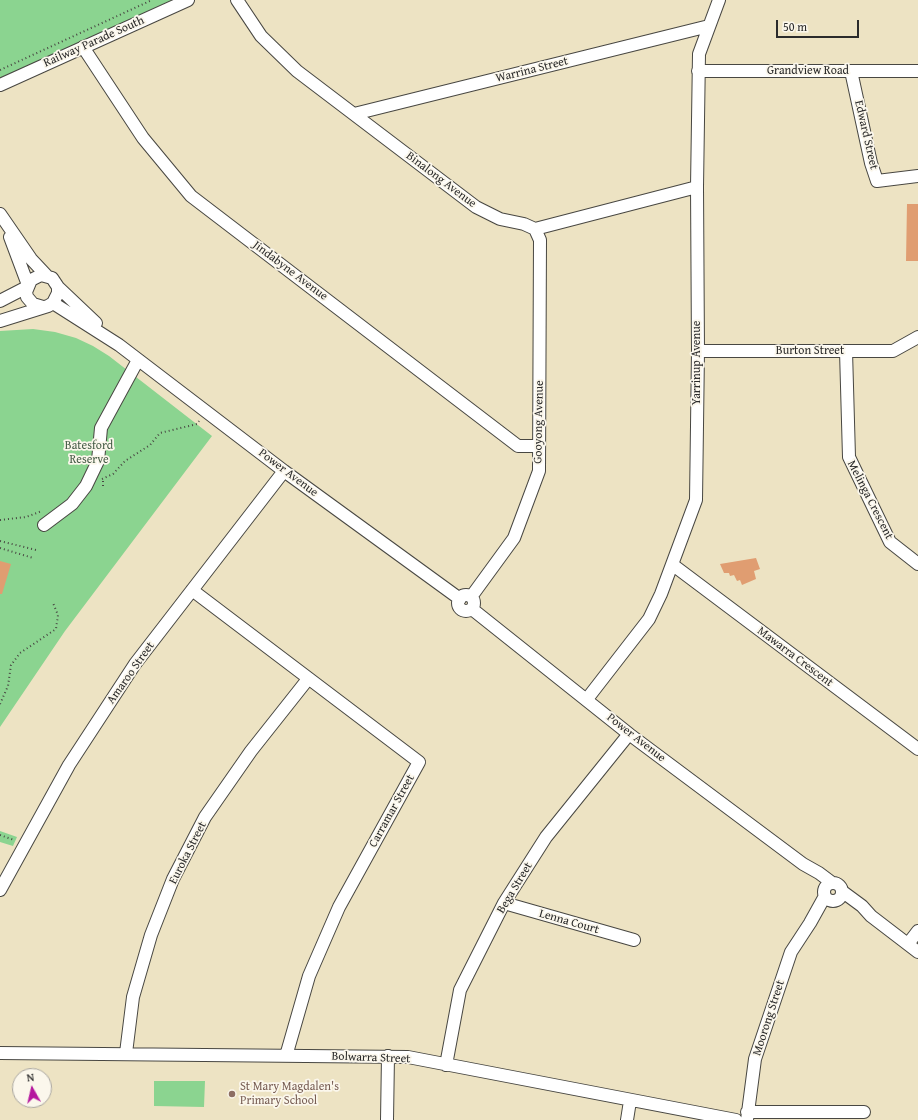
<!DOCTYPE html>
<html>
<head>
<meta charset="utf-8">
<style>
	body { margin:0 }
	#map { position:relative; width:918px; height:1120px; overflow:hidden; background:#ede3c3; font-family:"Gentium Book Plus",serif }
	canvas { display:block }
	.north { position:absolute; left:12px; top:1068px; width:40px; height:40px; box-sizing:border-box; background:#fbf7ec; border:1px solid #a8a59f; border-radius:50%; rotate:352deg; font-size:11px; font-weight:700; line-height:16px; text-align:center; color:#2b2b2b }
	.north::after { content:''; display:block; margin:auto; width:14px; height:18px; background:#b5179e; clip-path:polygon(50% 0,100% 100%,50% 72%,0 100%) }
	.scale { position:absolute; left:776px; top:20px; width:83px; height:18px; box-sizing:border-box; border:2px solid #2b2b2b; border-top:0; padding-left:5px; font-size:12px; line-height:14px; white-space:nowrap; color:#2b2b2b; -webkit-text-stroke:3px #fbf7ec; paint-order:stroke }
</style>
</head>
<body>
<div id="map">
<canvas width="918" height="1120"></canvas>
<div class="north">N</div>
<div class="scale">50 m</div>
</div>
<script>
const ctx = document.querySelector('canvas').getContext('2d');
ctx.lineJoin = 'round';
function paint(path, color) { ctx.fillStyle = color; ctx.fill(path, 'evenodd'); }
const poly = rows => new Path2D(rows.map(r => 'M' + r).join(''));
function strokePath(path, color, width, dash) { ctx.strokeStyle = color; ctx.lineWidth = width; ctx.lineCap = dash ? 'butt' : 'round'; ctx.setLineDash(dash || []); ctx.stroke(path); }
function drawText(font, color, halo, rows, align = 'center') {
  ctx.font = font + ' "Gentium Book Plus",serif'; ctx.lineWidth = 3.5; ctx.setLineDash([]); ctx.textBaseline = 'middle'; ctx.strokeStyle = halo; ctx.fillStyle = color; for (const [text, x, y, turn = 0] of rows) {
    ctx.save(); ctx.translate(x, y); ctx.rotate((+turn || 0) * Math.PI / 180); ctx.textAlign = isNaN(turn) ? turn : align; if (halo) ctx.strokeText(text, 0, 0); ctx.fillText(text, 0, 0); ctx.restore();
  }
}
paint(poly([
	[0,0,175,0,0,78],
	[33,329,55,332,76,338,93,346,109,356,212,436,65,631,0,727,0,331],
	[0,831,17,837,13,846,0,842],
	[154,1081,205,1081,204,1107,154,1106]
]), '#8bd490');
paint(poly([
	[907,204,918,204,918,261,906,261],
	[756,558,760,569,754,571,756,579,742,585,740,580,737,581,734,575,730,576,729,573,724,573,720,564],
	[0,561,11,564,2,594,0,594]
]), '#e09d71');
const minor = poly([
	[237,0,261,36,297,71,476,207,500,219,524,224,535,229,697,187],
	[83,47,143,138,191,196,518,446,539,446],
	[698,71,918,71],
	[851,71,871,163,877,181,918,176],
	[0,85,188,0],
	[354,114,709,26],
	[0,214,31,259,47,276],
	[10,237,28,285],
	[58,287,96,323],
	[0,301,27,287],
	[53,303,119,345,284,471,460,599],
	[0,321,48,306,53,303,58,293,58,287,52,278,41,275,31,280,26,292,27,297,33,304,43,307],
	[698,351,893,351,918,337],
	[846,351,849,457,890,542,918,564],
	[44,525,72,504,86,486,98,461,101,428,138,360],
	[673,565,918,749],
	[192,590,419,762,339,907,309,976,286,1056],
	'458 603a8 8 0 1 1 16 0a8 8 0 1 1-16 0Z',
	[471,597,514,538,539,471,540,240,535,229],
	[472,609,629,734,803,864,819,873,831,882],
	[587,699,649,619,661,594,696,500,698,351,697,187,699,54,719,0],
	'824 892a9 9 0 1 1 18 0a9 9 0 1 1-18 0Z',
	[0,890,69,765,135,664,284,471],
	[843,892,862,906,871,916,918,952],
	[504,903,634,940],
	[908,944,918,931],
	[0,1053,408,1057,736,1120],
	[126,1053,133,997,151,935,173,879,205,817,251,751,308,679],
	[446,1065,460,990,504,903,546,837,629,734],
	[747,1112,864,1112],
	[387,1120,388,1056],
	[627,1120,630,1101],
	[747,1120,755,1059,791,952,810,923,825,896]
]);
strokePath(minor, '#484742', 14);
strokePath(poly([
	[0,70,152,0],
	[102,479,113,474,125,461,150,445,160,433,197,424,199,421],
	[103,486,103,479],
	[0,520,26,517,42,511],
	[0,541,36,550],
	[0,548,33,558],
	[0,704,8,686,11,665,20,653,56,629,58,615,53,603],
	[0,835,14,840]
]), '#484742', 2, [1, 3]);
strokePath(minor, '#fff', 12);
for (const [x, y, r, color] of [
	[232,1094,4,"#8d6e63"]
]) { const dot = new Path2D(); dot.arc(x, y, r, 0, 2 * Math.PI); ctx.fillStyle = color; ctx.fill(dot); strokePath(dot, '#fbf7ec', 1.5); }
drawText('12px', '#2b2b2b', '#fbf7ec', [
	["Railway Parade South",94,42,-24],
	["Warrina Street",532,70,-14],
	["Grandview Road",808,71],
	["Edward Street",866,135,77],
	["Binalong Avenue",441,180,37],
	["Jindabyne Avenue",290,271,37],
	["Burton Street",810,351],
	["Yarrinup Avenue",697,363,-90],
	["Gooyong Avenue",539,422,-89],
	["Power Avenue",288,473,37],
	["Melinga Crescent",870,500,63],
	["Mawarra Crescent",795,657,37],
	["Amaroo Street",131,673,-55],
	["Power Avenue",636,738,38],
	["Carramar Street",392,811,-61],
	["Euroka Street",188,853,-63],
	["Bega Street",515,888,-59],
	["Lenna Court",569,922,16],
	["Moorong Street",769,1018,-72],
	["Bolwarra Street",371,1058,2]
]);
drawText('12px', '#485e49', '#fbf7ec', [
	["Batesford",89,446],
	["Reserve",89,460]
]);
drawText('12px', '#785e54', '#fbf7ec', [
	["St Mary Magdalen's",240,1087],
	["Primary School",240,1101]
], 'left');
</script>
</body>
</html>
